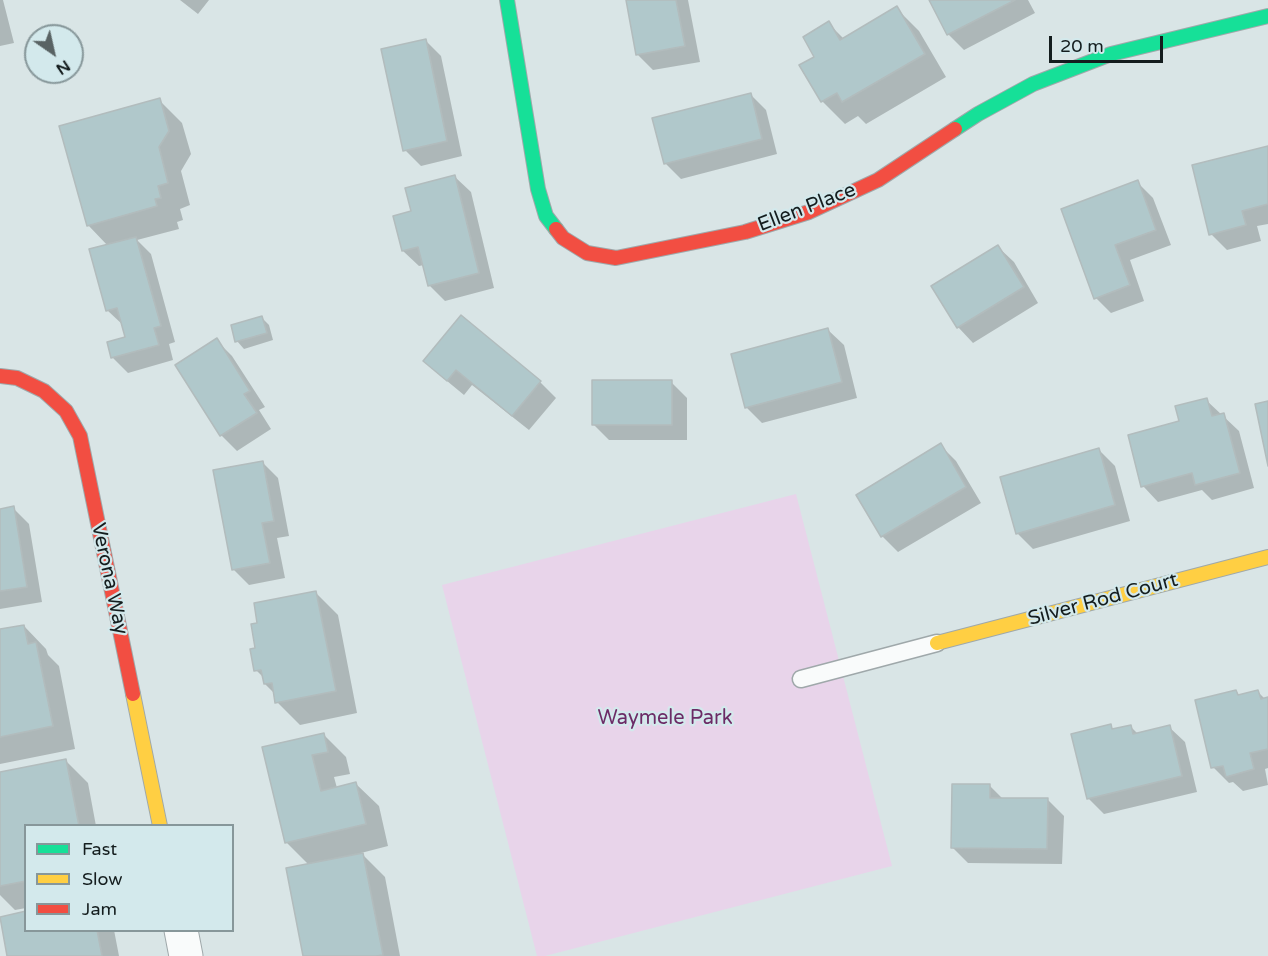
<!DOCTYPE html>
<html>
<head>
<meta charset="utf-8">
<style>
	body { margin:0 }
	#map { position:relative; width:1268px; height:956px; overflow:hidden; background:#d9e5e6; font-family:"Varela Round",sans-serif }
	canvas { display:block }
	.legend { position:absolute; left:24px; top:824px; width:210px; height:108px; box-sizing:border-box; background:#d3e9ec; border:2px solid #87979a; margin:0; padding:8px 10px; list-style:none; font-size:18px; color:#141d1e }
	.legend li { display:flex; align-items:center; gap:12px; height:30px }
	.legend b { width:30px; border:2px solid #87979a }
	.north { position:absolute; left:24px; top:24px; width:60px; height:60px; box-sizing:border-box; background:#d3e9ec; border:2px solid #87979a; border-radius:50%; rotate:146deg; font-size:16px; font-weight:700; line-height:24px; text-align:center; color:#141d1e }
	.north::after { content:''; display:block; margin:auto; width:21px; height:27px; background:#596364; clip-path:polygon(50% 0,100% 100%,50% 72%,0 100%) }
	.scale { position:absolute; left:1049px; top:36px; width:114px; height:27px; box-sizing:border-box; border:3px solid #141d1e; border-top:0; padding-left:8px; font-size:18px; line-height:21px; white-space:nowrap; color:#141d1e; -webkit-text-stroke:4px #d3e9ec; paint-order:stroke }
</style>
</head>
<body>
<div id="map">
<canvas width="1268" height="956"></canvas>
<ul class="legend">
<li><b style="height:8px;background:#16e098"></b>Fast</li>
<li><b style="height:8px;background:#ffcf43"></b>Slow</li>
<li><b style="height:8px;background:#f24e42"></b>Jam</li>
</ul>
<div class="north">N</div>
<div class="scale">20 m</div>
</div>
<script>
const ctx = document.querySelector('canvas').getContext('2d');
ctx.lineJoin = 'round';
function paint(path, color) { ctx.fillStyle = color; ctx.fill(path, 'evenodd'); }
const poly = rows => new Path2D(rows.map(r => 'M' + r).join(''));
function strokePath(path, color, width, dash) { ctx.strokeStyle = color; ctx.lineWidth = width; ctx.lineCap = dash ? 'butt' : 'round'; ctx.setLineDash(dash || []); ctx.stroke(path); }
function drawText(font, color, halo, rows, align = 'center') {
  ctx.font = font + ' "Varela Round",sans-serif'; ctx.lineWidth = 4.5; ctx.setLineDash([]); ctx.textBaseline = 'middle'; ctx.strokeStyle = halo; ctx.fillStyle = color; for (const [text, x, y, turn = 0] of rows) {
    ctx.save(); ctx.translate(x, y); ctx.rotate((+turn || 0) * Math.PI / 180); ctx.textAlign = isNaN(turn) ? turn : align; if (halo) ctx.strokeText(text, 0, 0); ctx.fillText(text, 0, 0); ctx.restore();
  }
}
paint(poly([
	[796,494,892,866,545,956,537,956,442,585]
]), '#e8d4ea');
paint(poly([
	[0,0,3,0,14,43,0,46],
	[180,0,209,0,198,14],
	[628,0,688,0,700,62,653,70,638,55],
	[931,0,1028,0,1035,13,964,50,948,34],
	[896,8,919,31,946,77,866,124,858,116,845,124,822,101,816,57,828,23,844,39],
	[425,40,441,56,462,156,421,166,405,150],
	[750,94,766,110,777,154,681,179,665,163],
	[159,100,182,123,191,154,181,171,190,205,180,209,183,220,177,222,179,229,137,240,151,254,175,342,169,344,173,360,128,373,112,357,127,338,124,326,107,310,108,246,88,225],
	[1268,147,1268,224,1257,226,1261,241,1227,250,1211,234],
	[455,177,471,192,494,288,445,301,429,285,424,265,419,266,403,251,413,212],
	[1137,182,1153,198,1171,245,1130,260,1144,301,1111,313,1096,298],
	[998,247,1014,262,1038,303,973,343,958,327],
	[261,317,269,325,273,340,244,349,237,341],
	[461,318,540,382,556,398,529,430,472,385,464,395,441,376,425,361],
	[828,330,844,345,857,398,762,423,746,407],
	[216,340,232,356,265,407,259,410,271,429,237,451,221,435,177,366],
	[671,382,687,398,687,440,609,440,593,424],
	[1206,400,1239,431,1254,488,1212,500,1202,490,1158,502,1143,486,1181,422],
	[940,445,956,461,981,503,898,552,882,536,858,495],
	[1099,450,1115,466,1130,521,1033,549,1017,533],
	[262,462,278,478,289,536,277,538,285,578,249,585,233,569],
	[13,508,29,524,42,602,0,609,0,510],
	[315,592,338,615,357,713,300,725,277,702,275,694,265,684,264,678,256,670,259,624],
	[24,626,46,649,48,655,59,666,75,749,0,764,0,631],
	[1236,691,1240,696,1258,692,1266,700,1268,699,1268,768,1265,769,1268,785,1243,791,1233,782,1229,783,1213,767],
	[1110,726,1115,730,1130,726,1138,734,1169,727,1185,742,1197,792,1104,814,1089,799,1073,735],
	[323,734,346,757,350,774,334,777,337,788,356,784,379,806,388,846,361,853,385,877,400,956,305,956,309,865,286,842,264,748],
	[65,760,88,783,96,826,26,826,26,908,15,910,0,895,0,773],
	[990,786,1003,799,1048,800,1064,816,1062,864,968,863,952,847],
	[26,930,114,930,119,956,9,956]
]), '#0003');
const building = poly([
	[626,0,676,0,685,46,636,55,626,0],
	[929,0,1015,0,947,35,929,0],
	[897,6,925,54,842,102,837,93,821,102,799,65,814,57,803,37,829,21,840,40,897,6],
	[426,39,447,141,403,151,381,49,426,39],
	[751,93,762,139,664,164,652,118,751,93],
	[160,98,169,131,159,147,168,183,158,186,161,198,155,199,157,206,87,226,59,126,160,98],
	[1268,146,1268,204,1242,211,1246,225,1209,235,1192,165,1268,146],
	[455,175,479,273,428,286,418,247,402,251,393,216,411,211,405,188,455,175],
	[1138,180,1156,230,1115,245,1130,285,1094,299,1061,209,1138,180],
	[136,237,161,326,154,328,159,345,111,358,107,342,125,337,117,308,106,311,89,249,136,237],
	[998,245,1024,287,957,328,931,286,998,245],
	[461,315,541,381,512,416,456,370,447,381,423,361,461,315],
	[262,316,267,333,235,342,231,325,262,316],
	[828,328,842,382,745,408,731,354,828,328],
	[217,338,250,391,244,394,257,413,220,436,175,365,217,338],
	[592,380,672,380,672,425,592,425,592,380],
	[1207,398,1212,416,1224,413,1240,473,1195,485,1192,473,1141,487,1128,435,1179,421,1175,406,1207,398],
	[1268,401,1268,466,1255,404,1268,401],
	[941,443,966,487,881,537,856,495,941,443],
	[1099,448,1115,505,1016,534,1000,477,1099,448],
	[263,461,274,521,262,523,270,563,232,570,213,470,263,461],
	[14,506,27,587,0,591,0,509,14,506],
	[316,591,336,691,275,703,272,683,264,684,261,670,254,671,250,649,255,648,251,624,257,623,254,603,316,591],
	[24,625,28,644,36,642,53,726,0,737,0,629,24,625],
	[1236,690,1238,695,1258,690,1261,699,1268,697,1268,749,1250,753,1254,769,1226,777,1223,766,1211,768,1195,700,1236,690],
	[1111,724,1112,729,1131,725,1133,734,1170,725,1182,776,1087,799,1071,734,1111,724],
	[324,733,328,752,312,755,321,791,356,782,366,824,285,843,262,747,324,733],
	[66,759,79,826,26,826,26,881,0,886,0,772,66,759],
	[952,784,990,784,990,798,1048,798,1047,849,951,848,952,784],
	[363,853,383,955,376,956,303,956,286,868,363,853],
	[26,911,26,930,97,930,102,956,7,956,0,917,26,911]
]);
paint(building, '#b0c8cb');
strokePath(building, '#b2bcbd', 1.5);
const lane = poly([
	[801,679,937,643]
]);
const street = poly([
	[181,930,186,956]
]);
const fast = poly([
	[507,0,538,189,546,216,556,229],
	[955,129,978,114,1033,84,1111,54,1268,16]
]);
const slow = poly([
	[937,643,1268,557],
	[133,694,160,826]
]);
const jam = poly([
	[556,229,563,238,587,253,616,258,745,232,809,212,878,180,955,129],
	[0,376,17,378,44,391,66,411,80,436,133,694]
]);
strokePath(lane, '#9fa8aa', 19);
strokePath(street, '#9fa8aa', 35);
strokePath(fast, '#9fa8aa', 16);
strokePath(slow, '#9fa8aa', 16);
strokePath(jam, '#9fa8aa', 16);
strokePath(lane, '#f9fbfb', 16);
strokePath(street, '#f9fbfb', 33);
strokePath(fast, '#16e098', 14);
strokePath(slow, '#ffcf43', 14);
strokePath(jam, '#f24e42', 14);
drawText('20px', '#141d1e', '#d3e9ec', [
	["Ellen Place",807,208,-21],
	["Verona Way",109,579,78],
	["Silver Rod Court",1103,600,-15]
]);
drawText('20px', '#6c2b66', '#d3e9ec', [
	["Waymele Park",665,719]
]);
</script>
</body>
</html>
